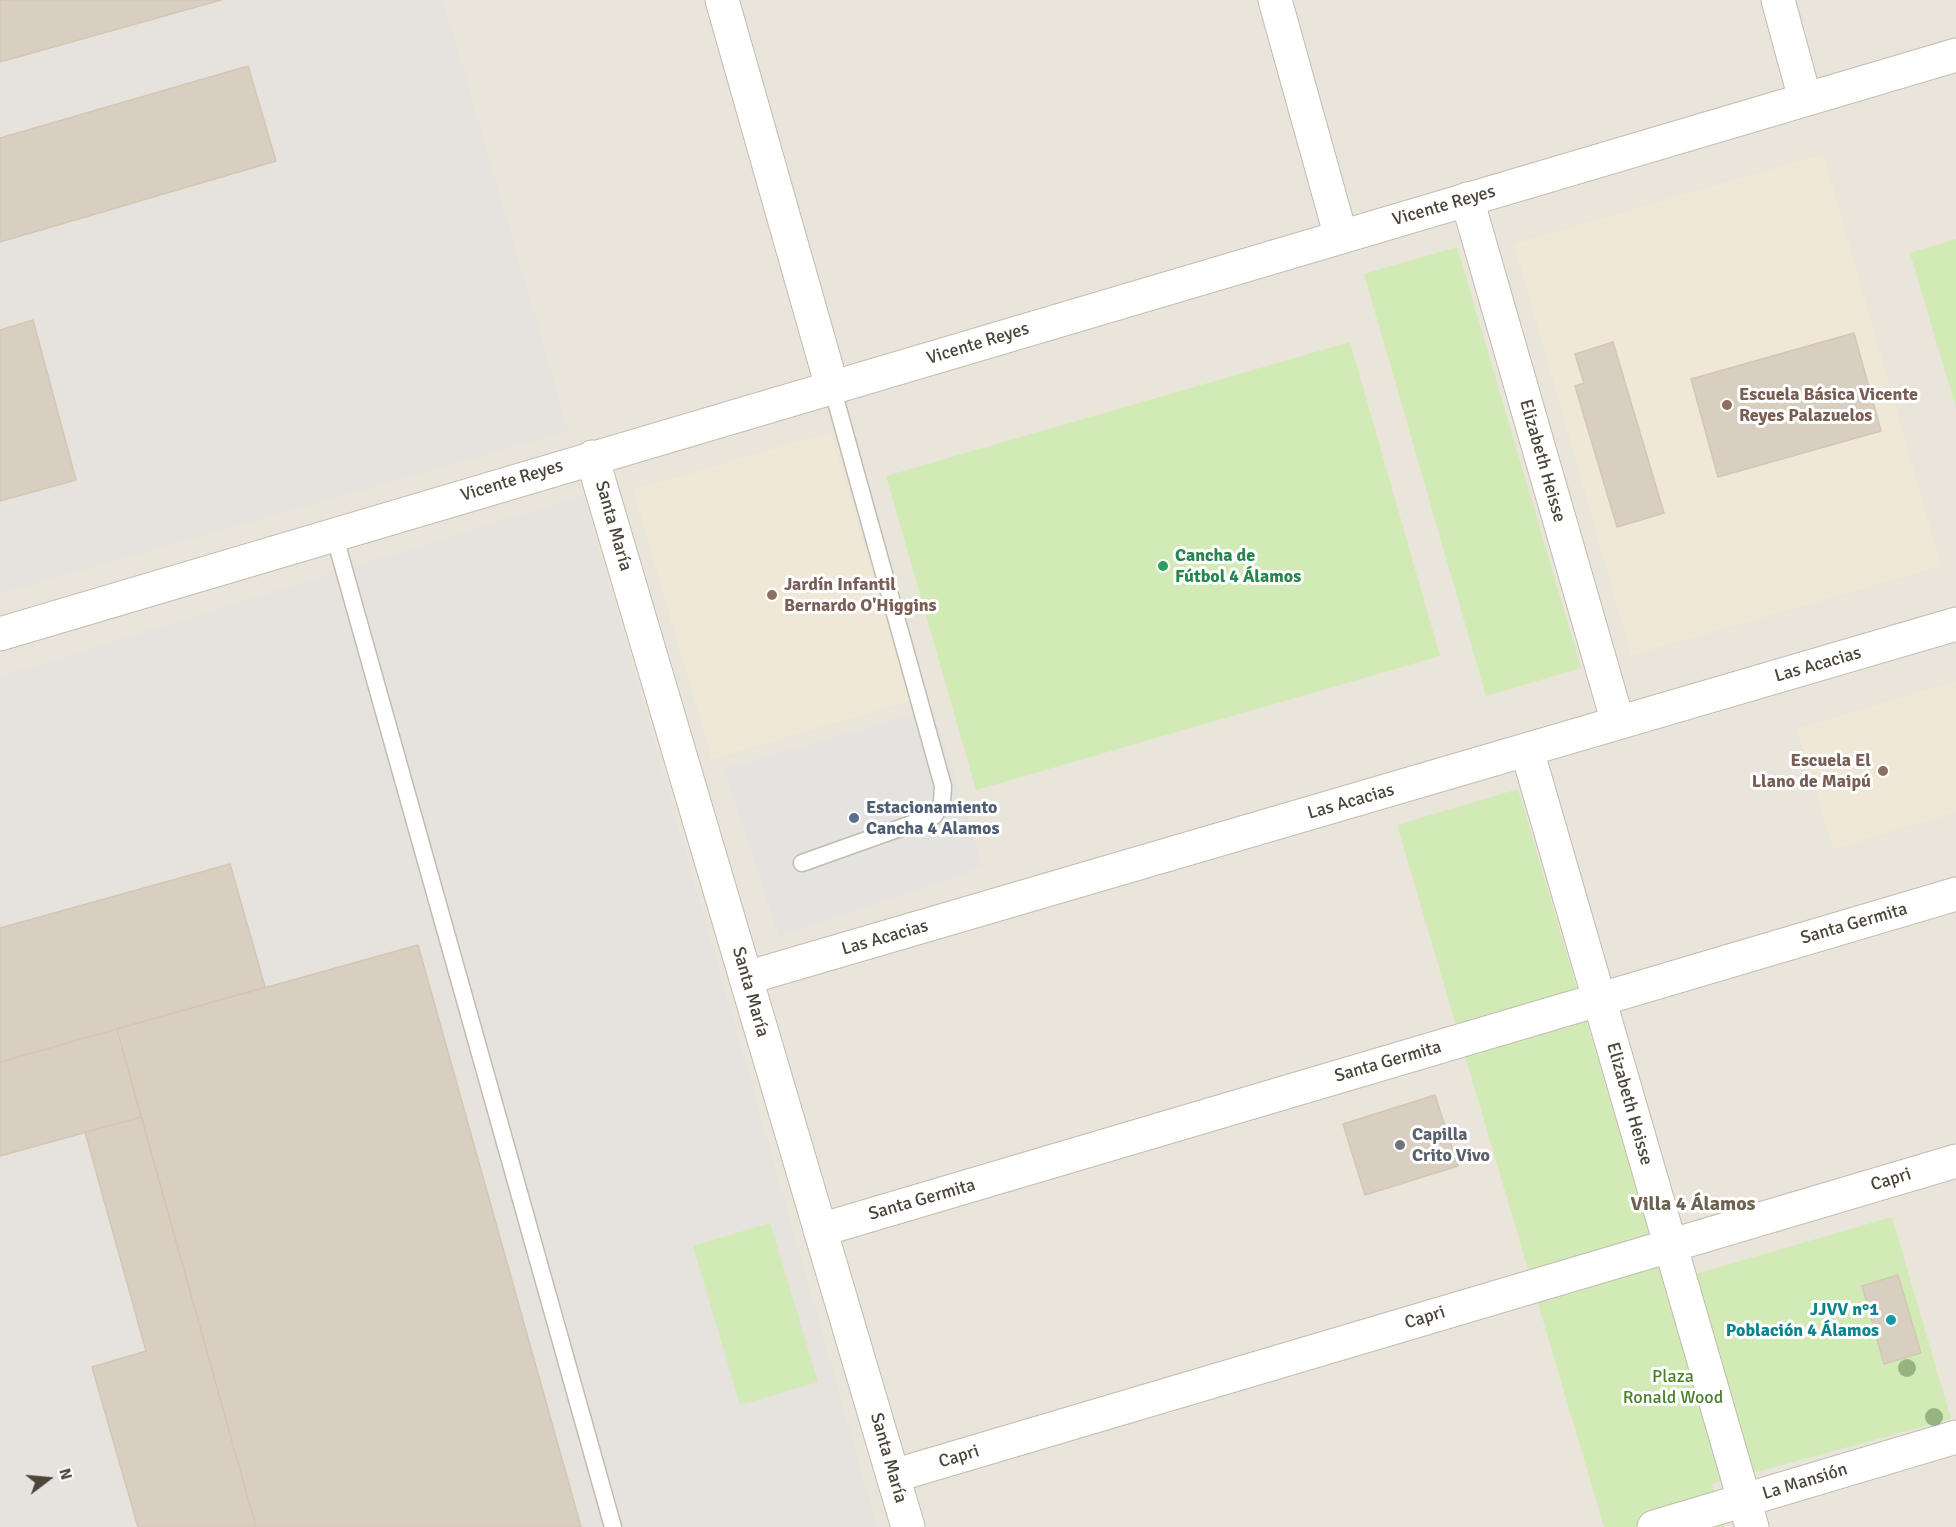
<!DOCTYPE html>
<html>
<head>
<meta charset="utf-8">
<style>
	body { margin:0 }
	#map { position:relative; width:1956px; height:1527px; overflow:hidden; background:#f6f3ec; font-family:Signika,sans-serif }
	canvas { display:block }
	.north { position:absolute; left:18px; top:1449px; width:60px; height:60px; -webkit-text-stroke:4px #fff; paint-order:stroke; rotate:74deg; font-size:16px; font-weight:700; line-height:24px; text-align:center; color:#4b4439 }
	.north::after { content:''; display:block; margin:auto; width:21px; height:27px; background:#4b4439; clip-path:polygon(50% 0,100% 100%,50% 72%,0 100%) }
</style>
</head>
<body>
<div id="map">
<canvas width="1956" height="1527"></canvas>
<div class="north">N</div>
</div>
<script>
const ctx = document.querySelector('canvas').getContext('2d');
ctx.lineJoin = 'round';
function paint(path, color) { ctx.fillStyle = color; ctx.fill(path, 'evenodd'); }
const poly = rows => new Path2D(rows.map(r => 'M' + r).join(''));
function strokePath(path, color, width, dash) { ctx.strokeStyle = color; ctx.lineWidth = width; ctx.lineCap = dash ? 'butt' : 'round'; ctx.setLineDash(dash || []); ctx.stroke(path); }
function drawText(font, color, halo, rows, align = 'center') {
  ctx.font = font + ' Signika,sans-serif'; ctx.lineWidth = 6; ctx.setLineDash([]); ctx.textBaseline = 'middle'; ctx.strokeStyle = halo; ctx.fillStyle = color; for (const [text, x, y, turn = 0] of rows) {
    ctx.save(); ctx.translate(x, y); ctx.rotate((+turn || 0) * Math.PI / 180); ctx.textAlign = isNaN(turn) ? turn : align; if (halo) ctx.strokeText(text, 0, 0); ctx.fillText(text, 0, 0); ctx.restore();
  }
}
paint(poly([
	[0,0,1956,0,1956,1527,0,1527]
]), '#eae5da');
paint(poly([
	[0,0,443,0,568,431,0,594],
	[584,495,877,1527,0,1527,0,677]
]), '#e6e2dd');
paint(poly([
	[1823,154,1941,566,1631,655,1514,244],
	[831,432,910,701,712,759,633,490],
	[1956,681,1956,812,1833,849,1797,729]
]), '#efe8d6');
paint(poly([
	[1956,239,1956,408,1910,253],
	[1457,247,1581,668,1486,696,1364,274],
	[1350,342,1440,656,976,790,886,476],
	[1518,789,1664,1283,1892,1217,1951,1419,1712,1484,1724,1527,1604,1527,1397,825],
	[770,1223,818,1382,740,1405,693,1246]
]), '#d2eab5');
paint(poly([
	[934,709,983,867,779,937,724,769]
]), '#e5e3e0');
const building = poly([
	[0,0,221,0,0,62,0,0],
	[248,66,276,161,0,242,0,138,248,66],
	[33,320,76,480,0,501,0,330,33,320],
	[1854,333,1881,431,1718,477,1691,379,1854,333],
	[1613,342,1664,513,1617,527,1575,386,1584,383,1575,354,1613,342],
	[230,864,265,987,0,1062,0,928,230,864],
	[418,945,581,1527,256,1527,117,1029,418,945],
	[117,1029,141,1117,0,1156,0,1062,117,1029],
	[1435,1095,1458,1166,1365,1195,1343,1124,1435,1095],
	[141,1117,256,1527,138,1527,92,1367,146,1351,85,1132,141,1117],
	[1898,1275,1921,1353,1884,1364,1862,1286,1898,1275]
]);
paint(building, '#d8cfc1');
strokePath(building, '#d3c7b4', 1.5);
const service = poly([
	[334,534,613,1527],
	[802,863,934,816,942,803,943,786,832,387]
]);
const minor = poly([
	[722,0,832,387],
	[1275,0,1341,237],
	[1778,0,1805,99],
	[1467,199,1618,723],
	[1527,750,1752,1527],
	[746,978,1956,624],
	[820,1230,1956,894],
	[893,1476,1956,1161],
	[1654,1527,1956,1437]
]);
const tertiary = poly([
	[592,457,908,1527],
	[0,634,1956,55]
]);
strokePath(service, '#c2bbae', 19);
strokePath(minor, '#c2bbae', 35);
strokePath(tertiary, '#c2bbae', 35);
strokePath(service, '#fff', 16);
strokePath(minor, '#fff', 33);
strokePath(tertiary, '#fff', 33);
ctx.fillStyle = '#97b381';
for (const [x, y] of [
	[1907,1368],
	[1934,1417]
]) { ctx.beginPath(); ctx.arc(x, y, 9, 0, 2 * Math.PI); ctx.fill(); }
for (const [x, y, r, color] of [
	[1727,405,6,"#8d6e63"],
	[1163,566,6,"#2e9e5b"],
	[772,595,6,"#8d6e63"],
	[1883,771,6,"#8d6e63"],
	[854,818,6,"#5c6f8a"],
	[1400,1145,6,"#6b7280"],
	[1891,1320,6,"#0f9aa8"]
]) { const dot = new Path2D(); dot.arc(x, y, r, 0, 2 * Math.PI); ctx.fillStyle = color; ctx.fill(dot); strokePath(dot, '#fff', 2); }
drawText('18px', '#4b4439', '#fff', [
	["Vicente Reyes",1444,206,-16],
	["Vicente Reyes",978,344,-17],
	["Elizabeth Heisse",1542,461,74],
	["Vicente Reyes",512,481,-17],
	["Santa María",613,526,74],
	["Las Acacias",1818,665,-16],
	["Las Acacias",1351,802,-16],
	["Santa Germita",1854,924,-16],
	["Las Acacias",885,938,-16],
	["Santa María",750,992,74],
	["Santa Germita",1388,1062,-16],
	["Elizabeth Heisse",1629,1104,74],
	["Capri",1891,1180,-17],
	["Santa Germita",922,1200,-16],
	["Capri",1425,1318,-17],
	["Capri",959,1457,-17],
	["Santa María",888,1458,74],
	["La Mansión",1805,1482,-17]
]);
drawText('bold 18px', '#785e54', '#fff', [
	["Escuela Básica Vicente",1739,395],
	["Reyes Palazuelos",1739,416],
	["Jardín Infantil",784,585],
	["Bernardo O'Higgins",784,606],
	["Escuela El",1871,761,"right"],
	["Llano de Maipú",1871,782,"right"]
], 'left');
drawText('bold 18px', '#27864d', '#fff', [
	["Cancha de",1175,556],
	["Fútbol 4 Álamos",1175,577]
], 'left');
drawText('bold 18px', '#4e5e75', '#fff', [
	["Estacionamiento",866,808],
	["Cancha 4 Alamos",866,829]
], 'left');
drawText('bold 18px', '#5b616d', '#fff', [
	["Capilla",1412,1135],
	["Crito Vivo",1412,1156]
], 'left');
drawText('bold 18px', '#0d838f', '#fff', [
	["JJVV n°1",1879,1310],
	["Población 4 Álamos",1879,1331]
], 'right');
drawText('18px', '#4a7f2a', '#fff', [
	["Plaza",1673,1377],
	["Ronald Wood",1673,1398]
]);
drawText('bold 20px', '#6e6250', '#fff', [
	["Villa 4 Álamos",1693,1205]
]);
</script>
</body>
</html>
